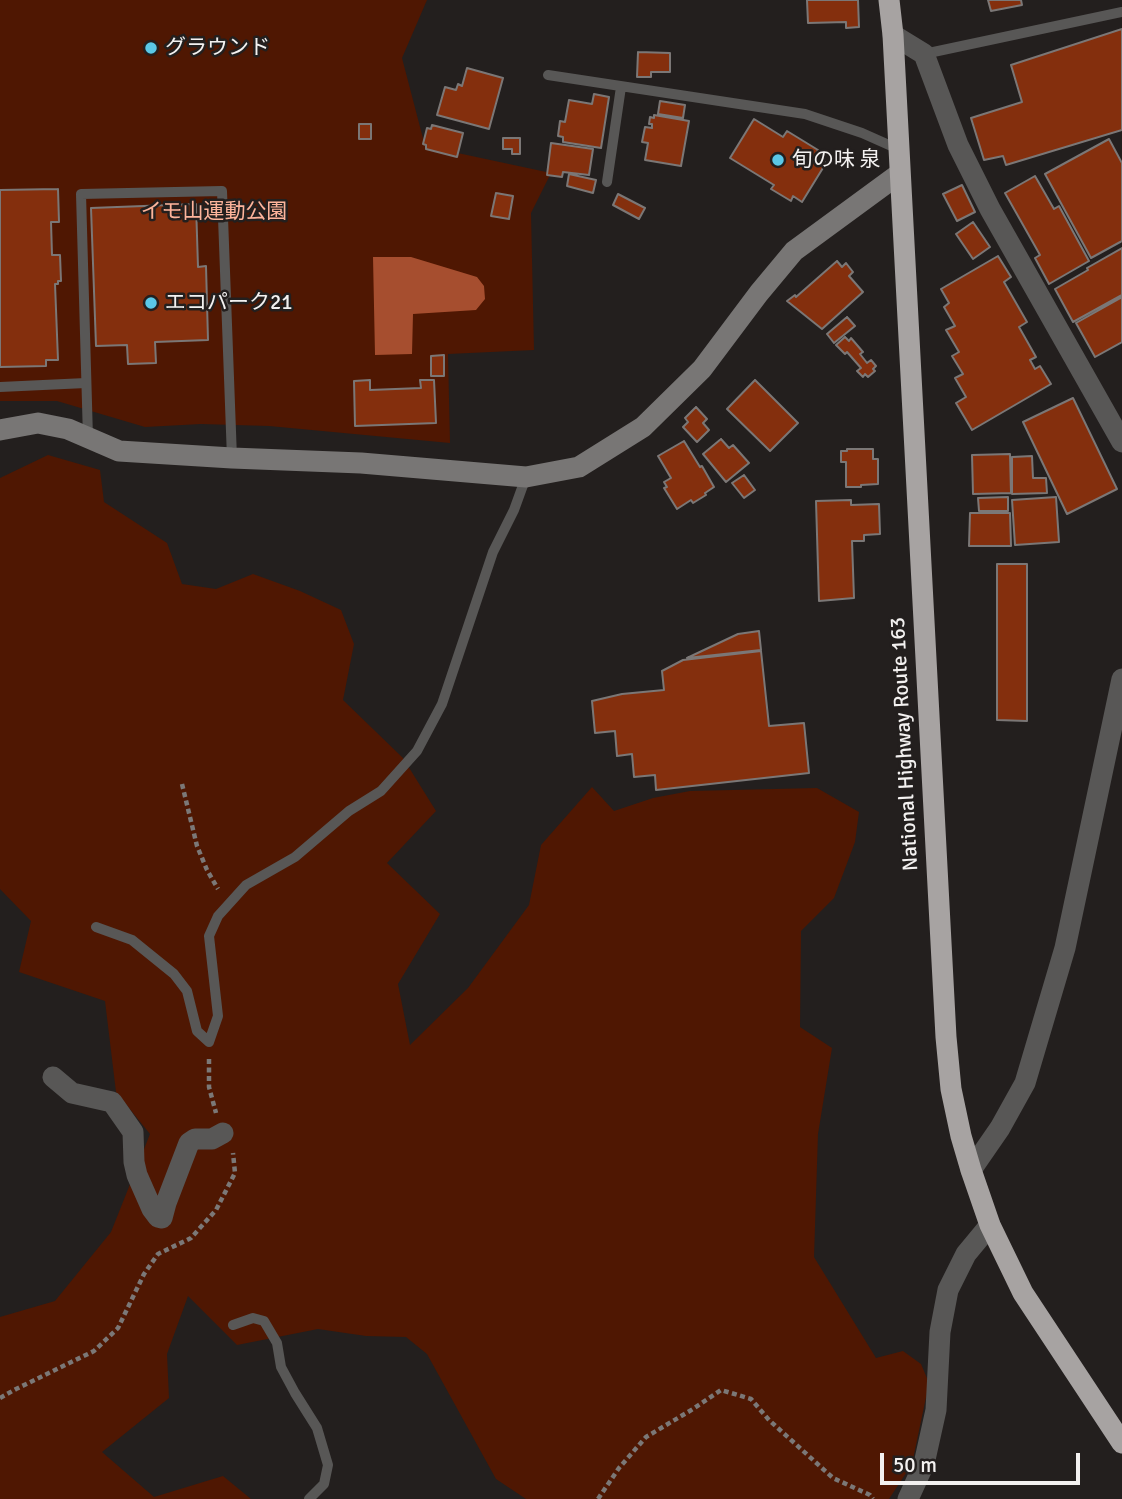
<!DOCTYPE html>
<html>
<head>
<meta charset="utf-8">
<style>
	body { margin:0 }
	#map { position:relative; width:1122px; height:1499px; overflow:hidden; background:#231f1e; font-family:Signika,sans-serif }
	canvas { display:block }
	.scale { position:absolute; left:880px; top:1453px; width:200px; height:32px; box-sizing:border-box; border:4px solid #f3f1f0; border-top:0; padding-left:9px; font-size:21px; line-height:24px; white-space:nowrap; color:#f3f1f0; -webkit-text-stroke:5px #231f1e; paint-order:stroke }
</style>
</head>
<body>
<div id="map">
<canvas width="1122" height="1499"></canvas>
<div class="scale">50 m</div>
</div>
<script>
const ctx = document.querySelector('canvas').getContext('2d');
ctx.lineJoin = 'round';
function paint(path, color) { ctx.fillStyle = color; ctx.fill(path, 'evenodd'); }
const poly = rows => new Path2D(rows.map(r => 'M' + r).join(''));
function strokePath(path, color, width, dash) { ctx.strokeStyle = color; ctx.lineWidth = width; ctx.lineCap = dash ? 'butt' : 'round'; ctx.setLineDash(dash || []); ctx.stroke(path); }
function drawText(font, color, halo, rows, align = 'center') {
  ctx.font = font + ' Signika,"Noto Sans JP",sans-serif'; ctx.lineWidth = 5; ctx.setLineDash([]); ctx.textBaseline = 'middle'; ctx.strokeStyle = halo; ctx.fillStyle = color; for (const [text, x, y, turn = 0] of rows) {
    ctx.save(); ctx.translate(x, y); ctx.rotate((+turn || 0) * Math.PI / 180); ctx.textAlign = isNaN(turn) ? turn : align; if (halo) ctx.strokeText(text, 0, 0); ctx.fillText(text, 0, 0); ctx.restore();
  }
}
paint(poly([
	[0,0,427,0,402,58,425,146,551,173,531,213,534,350,448,354,450,443,269,426,201,424,145,427,57,401,0,401],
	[48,455,100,470,104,502,167,543,182,584,216,589,253,574,300,591,341,610,354,644,343,700,403,758,436,811,387,863,440,914,398,984,410,1045,468,988,529,905,541,845,592,787,614,811,653,798,690,791,817,788,859,812,855,842,834,898,801,931,800,1027,832,1048,818,1134,814,1257,876,1358,903,1351,921,1364,929,1383,912,1464,889,1499,526,1499,496,1479,427,1354,406,1337,366,1336,318,1329,237,1345,188,1296,167,1354,169,1398,102,1452,154,1497,223,1476,251,1499,0,1499,0,1317,55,1301,111,1232,150,1134,116,1092,105,1001,19,972,31,921,0,889,0,478]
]), '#4f1702');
paint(poly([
	[373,257,411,257,477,277,484,286,485,299,476,310,413,314,412,354,375,355]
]), '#a64e2f');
const building = poly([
	[807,0,858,0,859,27,846,28,846,22,808,23,807,0],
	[988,0,1021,0,1022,5,991,11,988,0],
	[1122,29,1122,130,1006,165,1003,156,984,160,971,118,1022,102,1011,65,1122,29],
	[638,52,670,53,670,72,651,72,651,77,637,77,638,52],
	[467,68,503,78,489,129,437,115,445,87,456,90,458,84,462,86,467,68],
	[594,94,609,97,601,148,563,142,563,137,558,136,560,121,565,122,569,100,592,104,594,94],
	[660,101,685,105,683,118,658,114,660,101],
	[654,115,689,121,681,166,645,160,648,143,642,142,645,127,652,128,652,124,649,124,650,117,654,118,654,115],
	[754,119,783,137,787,131,818,150,815,156,826,163,802,202,793,196,791,201,771,189,774,185,730,158,754,119],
	[359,124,371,124,371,139,359,139,359,124],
	[432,125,463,133,457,157,426,149,426,145,423,144,427,128,431,129,432,125],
	[503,138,520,138,520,154,512,154,512,149,503,149,503,138],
	[1109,139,1122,163,1122,241,1091,258,1045,174,1109,139],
	[551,143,593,149,589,175,563,172,562,177,547,175,551,143],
	[569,174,596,180,593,193,567,186,569,174],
	[1035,176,1054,209,1059,206,1089,261,1049,284,1035,258,1040,255,1005,193,1035,176],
	[962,185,975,212,957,221,943,194,962,185],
	[58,189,59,222,51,222,52,255,60,255,61,281,58,281,58,284,55,284,58,360,46,360,46,366,0,367,0,190,58,189],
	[496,193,513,196,509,219,491,216,496,193],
	[618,194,645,208,639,219,613,205,618,194],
	[196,204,198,267,206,266,208,340,155,342,156,363,128,364,127,345,96,346,91,208,196,204],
	[973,222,990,247,973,259,956,234,973,222],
	[1122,248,1122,295,1073,322,1055,289,1088,270,1087,268,1122,248],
	[998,256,1011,277,1004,282,1027,322,1019,327,1036,357,1030,360,1035,369,1040,366,1051,384,972,430,956,403,966,397,955,378,963,374,952,356,959,352,946,330,955,326,944,307,949,303,941,289,998,256],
	[837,261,842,267,846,263,853,272,849,276,863,292,822,329,787,301,795,295,796,297,837,261],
	[1122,297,1122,342,1095,357,1076,323,1122,297],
	[847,317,855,326,834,343,827,334,847,317],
	[845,337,849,341,851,338,863,352,860,354,867,363,871,360,876,366,873,369,875,371,868,377,865,374,863,377,857,371,861,368,847,352,845,354,836,345,845,337],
	[444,355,444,376,431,376,431,356,444,355],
	[370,380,370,390,421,388,420,380,434,380,436,423,355,426,354,381,370,380],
	[755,380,798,423,770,451,727,409,755,380],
	[1073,398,1117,489,1067,514,1023,422,1073,398],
	[696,407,707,419,703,423,709,430,697,442,683,427,688,422,685,418,696,407],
	[721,439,729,448,733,445,749,463,726,482,703,454,721,439],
	[684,441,700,467,702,466,714,487,705,493,706,495,693,503,691,500,677,509,664,488,667,487,664,482,671,478,658,456,684,441],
	[847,449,873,449,873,459,878,459,878,484,861,485,861,487,846,487,846,462,841,462,841,451,847,451,847,449],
	[1010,454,1011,493,973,494,972,455,1010,454],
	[1032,456,1033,478,1046,478,1047,493,1012,494,1012,457,1032,456],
	[744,475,755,490,744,498,732,483,744,475],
	[1008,497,1008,511,979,511,978,498,1008,497],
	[1056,497,1059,542,1015,545,1012,500,1056,497],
	[851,500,851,505,879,504,880,534,864,535,864,541,852,541,854,598,819,601,816,501,851,500],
	[970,513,1010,513,1011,546,969,546,970,513],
	[997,564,1027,564,1027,721,997,720,997,564],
	[759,631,761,650,687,658,738,634,759,631],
	[761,651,769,726,804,723,809,773,656,790,655,775,634,777,632,754,617,756,615,731,595,733,592,701,622,694,664,690,662,671,683,660,761,651]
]);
paint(building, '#842f0d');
strokePath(building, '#7b7776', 2);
strokePath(poly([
	[182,784,197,846,207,870,218,889],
	[209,1059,209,1087,216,1113],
	[0,1398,16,1389,94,1351,118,1328,144,1274,158,1254,191,1238,216,1210,235,1173,233,1153],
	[598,1499,619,1468,646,1437,693,1409,721,1390,751,1399,769,1420,833,1478,870,1495,873,1499]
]), '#7b7877', 4.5, [5, 3.5]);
strokePath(poly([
	[924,54,1122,12],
	[548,75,805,114,862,133,898,149],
	[607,182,621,87],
	[0,387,86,383],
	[88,438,81,194,222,191,232,458],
	[96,927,132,940,174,974,187,991,197,1031,209,1042,218,1016,209,936,218,916,246,885,295,857,349,811,381,791,417,751,442,704,493,552,514,510,526,477],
	[233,1325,253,1318,264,1321,277,1343,281,1367,295,1393,317,1428,328,1465,324,1484,309,1499]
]), '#585756', 10);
strokePath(poly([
	[893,35,924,54,958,145,990,209,1122,442],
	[53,1077,72,1093,112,1102,133,1132,134,1162,137,1175,152,1209,158,1217,162,1218,166,1203,189,1143,195,1139,212,1139,223,1133],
	[971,1170,1000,1128,1025,1083,1065,948,1122,679],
	[908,1499,924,1464,936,1410,940,1332,948,1290,966,1254,990,1225]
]), '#585756', 21);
strokePath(poly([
	[0,430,38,423,68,429,119,451,232,458,361,463,526,477,579,467,643,427,702,369,759,293,794,251,899,174]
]), '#787675', 21);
strokePath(poly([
	[889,0,893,35,946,1037,951,1089,961,1136,971,1170,990,1225,1023,1293,1122,1443]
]), '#a7a3a2', 21);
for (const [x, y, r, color] of [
	[151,48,7,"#5bc8e7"],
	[778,160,7,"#5bc8e7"],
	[151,303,7,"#5bc8e7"]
]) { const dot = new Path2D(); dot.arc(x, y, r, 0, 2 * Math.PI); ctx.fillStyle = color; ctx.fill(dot); strokePath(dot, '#231f1e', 2.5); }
drawText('21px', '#f3f1f0', '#231f1e', [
	["グラウンド",165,48],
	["旬の味 泉",792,160],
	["エコパーク21",165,303]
], 'left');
drawText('21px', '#fdb49b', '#231f1e', [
	["イモ山運動公園",214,212]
]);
drawText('21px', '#f3f1f0', '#231f1e', [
	["National Highway Route 163",905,744,-93]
]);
</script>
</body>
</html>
